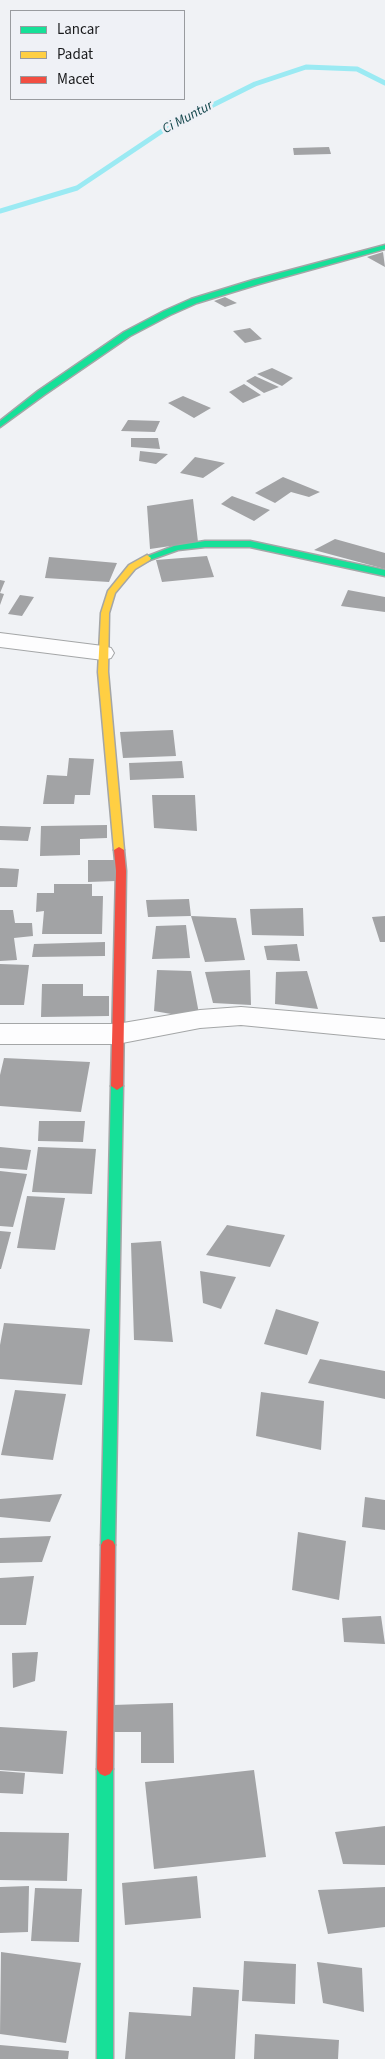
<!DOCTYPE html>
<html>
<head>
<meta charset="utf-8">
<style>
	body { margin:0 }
	#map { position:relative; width:385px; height:2059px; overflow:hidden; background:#f0f2f5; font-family:"Source Sans 3",sans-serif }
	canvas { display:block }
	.legend { position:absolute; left:10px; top:10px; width:175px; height:90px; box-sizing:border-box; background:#eff1f6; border:1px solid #999b9f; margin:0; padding:6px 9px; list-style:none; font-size:15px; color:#191a1c }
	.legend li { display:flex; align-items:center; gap:10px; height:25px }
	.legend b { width:25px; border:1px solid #999b9f }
</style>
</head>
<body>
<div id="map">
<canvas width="385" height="2059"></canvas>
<ul class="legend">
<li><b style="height:6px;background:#16e098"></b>Lancar</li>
<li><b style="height:6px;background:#ffcf43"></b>Padat</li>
<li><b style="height:6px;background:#f24e42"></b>Macet</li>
</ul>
</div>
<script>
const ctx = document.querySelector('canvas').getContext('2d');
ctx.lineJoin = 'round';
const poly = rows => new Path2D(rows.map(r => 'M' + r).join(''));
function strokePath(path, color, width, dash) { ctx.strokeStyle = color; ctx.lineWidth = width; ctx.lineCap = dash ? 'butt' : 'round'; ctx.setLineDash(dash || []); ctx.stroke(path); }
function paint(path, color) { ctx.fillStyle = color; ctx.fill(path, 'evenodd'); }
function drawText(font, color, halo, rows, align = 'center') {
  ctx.font = font + ' "Source Sans 3",sans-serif'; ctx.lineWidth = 5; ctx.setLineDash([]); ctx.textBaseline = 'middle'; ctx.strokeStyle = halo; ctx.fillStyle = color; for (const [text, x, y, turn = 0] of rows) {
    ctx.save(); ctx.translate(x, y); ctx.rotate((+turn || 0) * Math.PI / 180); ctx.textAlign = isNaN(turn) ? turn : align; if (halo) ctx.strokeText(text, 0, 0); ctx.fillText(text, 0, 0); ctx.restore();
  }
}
strokePath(poly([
	[0,211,77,188,165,129,255,84,306,67,357,69,385,83]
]), '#9beaf3', 5);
paint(poly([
	[329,147,331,154,294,155,293,148],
	[383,252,385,267,367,257],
	[225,297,237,303,225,307,214,301],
	[250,328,262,339,245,343,233,331],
	[272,368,293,378,282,386,257,374],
	[255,376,279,387,264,393,246,381],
	[244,384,261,395,243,403,229,392],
	[183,396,211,408,194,418,168,403],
	[128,420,160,421,155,432,121,431],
	[131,438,158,438,160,449,131,447],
	[140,451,168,454,156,464,139,461],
	[195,457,225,463,203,478,180,473],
	[283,477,320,492,309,497,291,492,275,503,255,493],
	[232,496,270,510,254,521,221,504],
	[193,499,198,542,150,549,147,506],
	[335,539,385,553,385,569,314,550],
	[207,556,214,577,162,582,156,560],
	[49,557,117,563,109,582,45,578],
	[0,580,5,581,0,593,4,594,0,605],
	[348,590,385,597,385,612,341,606],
	[20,595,34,597,22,616,8,614],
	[173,730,176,756,123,758,120,732],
	[69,758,94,759,90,795,75,795,74,804,43,804,47,775,67,776],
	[182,761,184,778,130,780,129,763],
	[152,795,195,795,197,831,154,828],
	[107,825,107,838,80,839,80,855,40,856,41,826],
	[0,826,31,827,28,841,0,840],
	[88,860,116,860,116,881,88,882],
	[0,868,19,869,17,887,0,887],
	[54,884,92,884,92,896,103,896,102,934,42,934,44,911,36,912,37,893,54,893],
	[189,899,191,916,148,917,146,900],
	[303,908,304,936,252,935,250,909],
	[0,910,13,910,15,923,32,923,33,936,14,938,17,960,0,961],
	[191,916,236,918,245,960,205,962],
	[385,916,385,942,380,942,372,917],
	[186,925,190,958,152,959,156,926],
	[105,942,105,956,32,957,34,944],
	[297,944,300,961,267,960,264,946],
	[0,964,29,965,24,1005,0,1005],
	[157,970,191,971,200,1019,154,1011],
	[250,970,251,1005,213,1003,205,972],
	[307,971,318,1009,275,1004,276,972],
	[42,984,83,984,83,996,109,996,109,1016,41,1017],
	[4,1058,90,1062,81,1112,0,1106,0,1075],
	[39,1121,85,1121,83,1142,38,1141],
	[0,1147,31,1150,27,1170,0,1168],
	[38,1147,96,1149,92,1194,32,1192],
	[0,1171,27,1174,13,1227,0,1226],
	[27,1196,65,1198,55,1250,17,1248],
	[227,1225,285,1235,270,1267,206,1255],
	[0,1231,11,1232,1,1269,0,1269],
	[161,1241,173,1342,134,1340,131,1243],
	[200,1271,236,1277,221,1309,203,1303],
	[276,1309,319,1322,307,1355,264,1344],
	[4,1323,90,1329,82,1385,0,1379,0,1345],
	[320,1359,385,1371,385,1399,308,1383],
	[15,1390,66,1394,53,1460,1,1455],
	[261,1392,324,1401,321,1450,256,1436],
	[62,1494,50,1522,0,1517,0,1499],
	[365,1497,385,1500,385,1530,362,1527],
	[298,1532,346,1541,339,1600,292,1590],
	[51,1536,42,1562,0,1563,0,1538],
	[34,1576,26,1625,0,1625,0,1578],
	[381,1616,385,1644,344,1642,342,1618],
	[38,1652,35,1681,13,1688,12,1653],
	[173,1703,174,1763,141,1763,141,1732,113,1732,113,1705],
	[0,1727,67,1731,63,1774,0,1770],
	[254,1770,266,1857,154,1869,145,1782],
	[0,1771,25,1773,23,1794,0,1793],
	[385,1826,385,1865,343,1864,335,1832],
	[0,1832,69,1833,67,1881,0,1880],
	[197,1876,201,1918,125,1925,122,1883],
	[29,1886,28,1932,0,1933,0,1887],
	[385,1887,385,1927,328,1934,318,1890],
	[35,1888,82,1889,79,1942,31,1941],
	[1,1952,81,1963,66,2043,0,2034],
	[244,1961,296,1964,295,2004,242,2001],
	[317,1962,362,1968,364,2012,323,2003],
	[193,1987,239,1990,235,2059,125,2059,129,2012,191,2016],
	[255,2034,339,2040,338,2059,254,2059],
	[0,2045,69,2051,68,2059,0,2059]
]), '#a2a3a5');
const street = poly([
	[0,633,103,646,111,648,114,653,111,658,103,660,0,647,0,633],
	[241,1007,385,1019,385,1039,241,1025,200,1028,117,1044,0,1044,0,1024,117,1024,200,1010,241,1007]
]);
const fast = poly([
	[385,245,385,249,259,284,197,303,170,315,130,336,44,395,0,427,0,421,38,391,124,332,164,311,191,299,253,280,385,245],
	[205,541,250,541,385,570,385,576,250,547,205,547,178,550,147,561,143,558,174,546,205,541],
	[117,1082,123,1086,115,1545,113,1549,108,1551,103,1549,101,1545,111,1086,117,1082],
	[105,1762,110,1764,113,1769,113,2059,97,2059,97,1769,100,1764,105,1762]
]);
const slow = poly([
	[147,555,151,558,150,560,135,569,115,593,109,613,108,672,124,850,119,853,114,850,98,672,101,613,108,591,129,565,147,555]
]);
const jam = poly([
	[119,847,124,850,126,871,123,1086,117,1090,111,1086,116,871,114,850,119,847],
	[108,1539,113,1541,115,1545,113,1769,110,1774,105,1776,100,1774,97,1769,101,1545,103,1541,108,1539]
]);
strokePath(street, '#a4a6a7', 2);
strokePath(fast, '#a4a6a7', 3);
strokePath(slow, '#a4a6a7', 3);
strokePath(jam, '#a4a6a7', 3);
paint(street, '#fdfdfe');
paint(fast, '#16e098');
paint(slow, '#ffcf43');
paint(jam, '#f24e42');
drawText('italic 14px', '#12454a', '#eff1f6', [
	["Ci Muntur",188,118,-28]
]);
</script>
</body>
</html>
